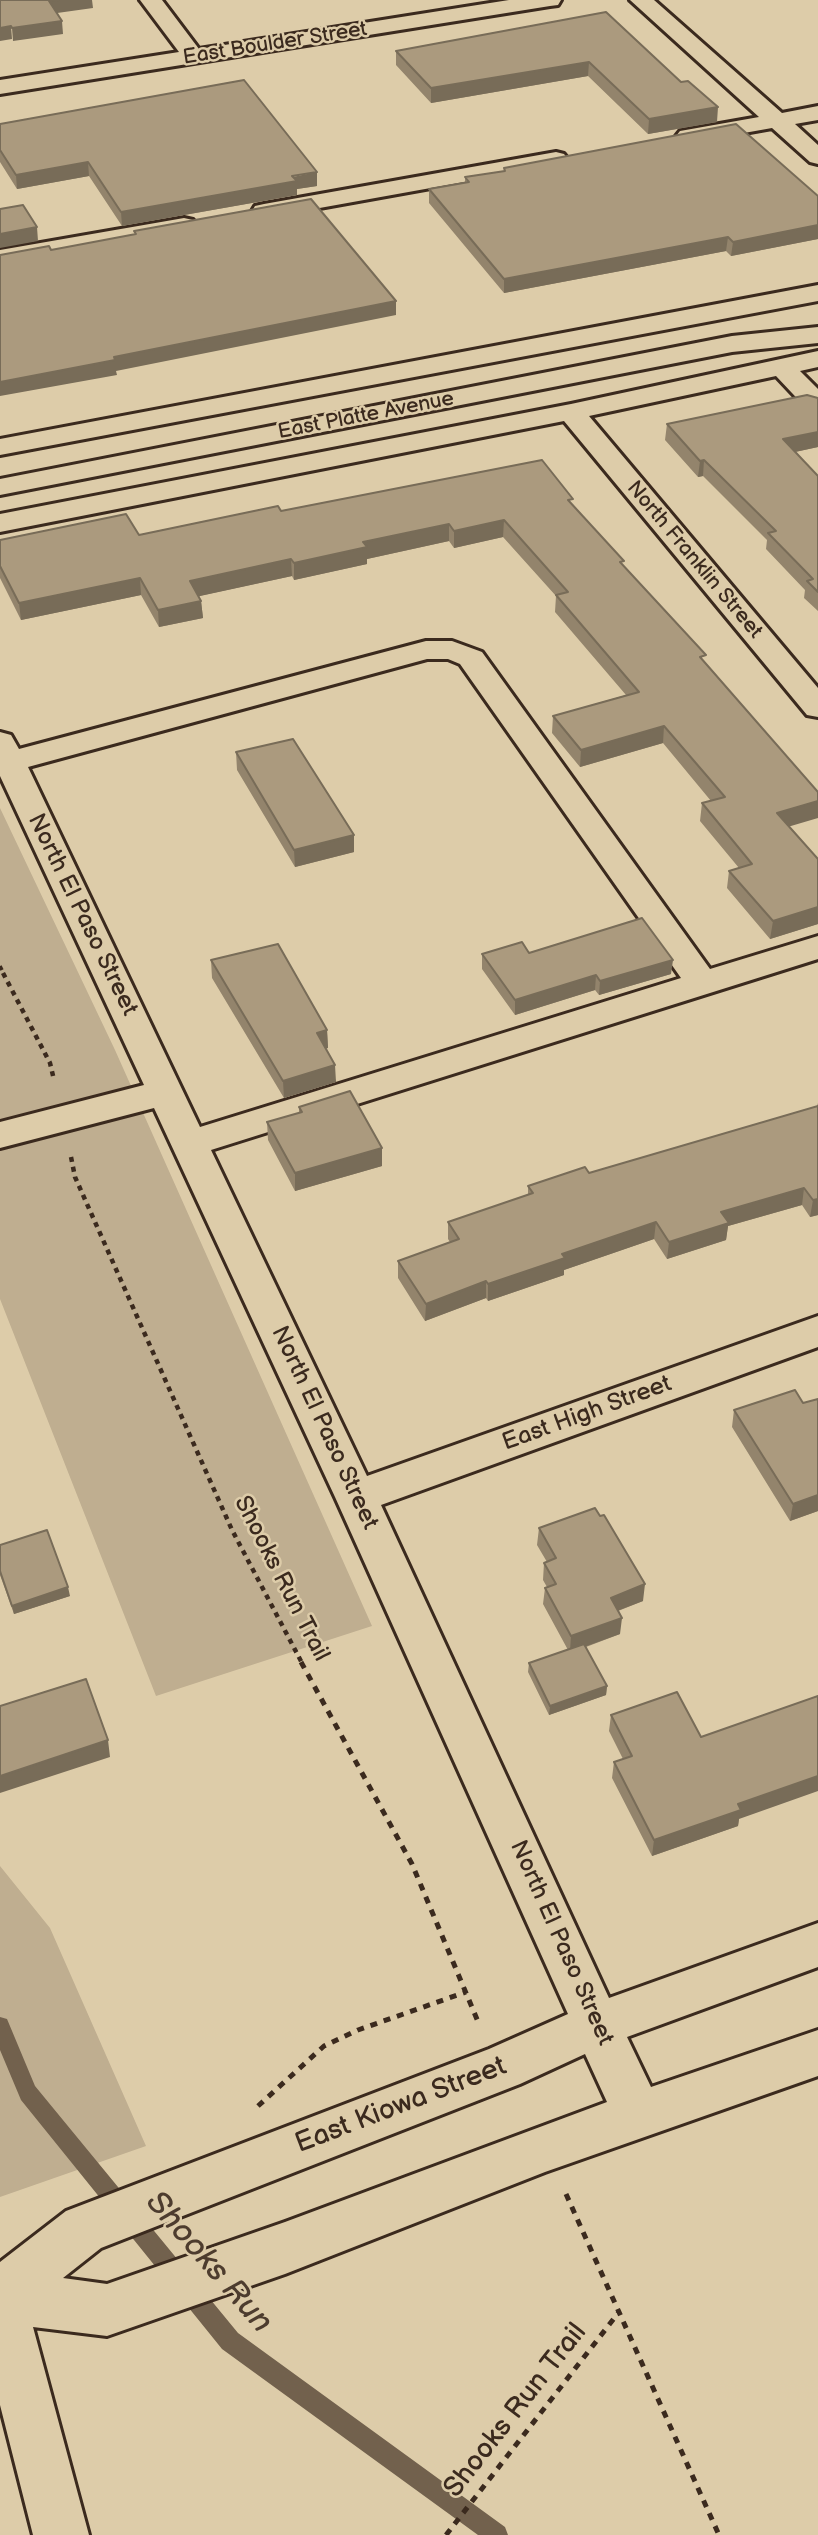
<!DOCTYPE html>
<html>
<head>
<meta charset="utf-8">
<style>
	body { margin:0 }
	canvas { display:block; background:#ddcca9 }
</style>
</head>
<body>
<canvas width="818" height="2535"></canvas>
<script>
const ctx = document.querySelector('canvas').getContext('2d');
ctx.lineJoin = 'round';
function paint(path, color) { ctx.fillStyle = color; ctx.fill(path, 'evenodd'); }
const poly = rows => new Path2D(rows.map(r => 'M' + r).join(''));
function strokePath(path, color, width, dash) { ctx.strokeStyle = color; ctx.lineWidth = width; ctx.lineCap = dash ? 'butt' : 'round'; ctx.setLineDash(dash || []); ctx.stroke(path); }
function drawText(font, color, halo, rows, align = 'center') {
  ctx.font = font + ' "Balsamiq Sans",sans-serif'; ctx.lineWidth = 5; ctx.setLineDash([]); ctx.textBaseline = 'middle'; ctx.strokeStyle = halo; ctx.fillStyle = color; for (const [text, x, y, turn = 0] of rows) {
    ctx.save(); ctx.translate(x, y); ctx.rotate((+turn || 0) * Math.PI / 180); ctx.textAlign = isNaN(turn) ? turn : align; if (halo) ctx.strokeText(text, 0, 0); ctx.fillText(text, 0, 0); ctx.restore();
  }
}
paint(poly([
	[0,808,115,1050,372,1626,156,1696,0,1299],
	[0,1866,50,1928,146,2146,0,2197]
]), '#bfae90');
paint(poly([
	[0,2017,7,2019,35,2086,238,2333,505,2527,508,2535,478,2535,222,2349,21,2100,0,2050,0,2017]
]), '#72614d');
const minor = poly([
	[140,0,162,0,199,49,509,0,561,0,558,5,550,6,0,94,0,80,179,52,140,0],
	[630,0,654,0,782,113,818,106,818,120,795,124,818,145,818,164,810,162,772,128,688,143,680,141,676,136,680,131,759,117,630,0],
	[556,152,564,154,568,159,564,164,264,218,255,216,252,211,255,206,264,204,556,152],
	[184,218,193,220,196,225,193,230,0,266,0,250,184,218],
	[818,285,818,301,0,455,0,439,818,285],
	[818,351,818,367,800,371,818,389,818,412,808,410,776,376,589,416,818,688,818,717,807,715,564,421,0,532,0,514,571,404,818,351],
	[426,641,452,641,482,652,710,969,818,936,818,959,211,1150,367,1476,818,1316,818,1347,381,1505,609,1998,818,1923,818,1967,627,2037,651,2087,818,2030,818,2076,545,2172,285,2274,107,2336,33,2327,89,2535,33,2535,0,2405,0,2262,66,2211,489,2049,568,2014,335,1497,154,1108,0,1148,0,1122,144,1085,0,776,0,732,11,735,19,749,426,641],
	[427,659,448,659,460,664,681,978,200,1127,28,767,427,659],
	[585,2054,607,2102,285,2222,107,2284,63,2278,101,2248,520,2084,585,2054]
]);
const major = poly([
	[818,327,818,343,732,352,0,495,0,479,732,336,818,327]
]);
strokePath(minor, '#3b2a1e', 6);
strokePath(major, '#3b2a1e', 6);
strokePath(poly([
	[0,966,4,974]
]), '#3b2a1e', 3.5, [4.5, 4.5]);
strokePath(poly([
	[3,973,50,1063,54,1080],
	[71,1157,75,1177,232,1530,302,1663]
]), '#3b2a1e', 4.5, [5, 5]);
strokePath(poly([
	[301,1662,412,1864,479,2024],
	[258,2106,324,2046,358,2030,466,1992],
	[566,2194,719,2535],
	[446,2535,619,2312]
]), '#3b2a1e', 5, [7, 7]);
paint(minor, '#ddcca9');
paint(major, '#ddcca9');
paint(poly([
	[606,12,717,122,648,134,588,76,431,103,396,65,396,51],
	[0,124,317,186,297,189,297,195,122,226,89,176,17,189,0,162],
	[504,168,818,196,818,239,731,256,726,251,504,293,429,203,429,189,465,182,465,177,504,171],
	[818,398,818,447,795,452,818,476,818,611,804,598,805,590,766,549,767,540,703,476,698,477,665,440,667,424],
	[573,505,705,663,789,826,818,859,818,924,770,939,727,888,729,871,739,868,700,821,702,803,711,801,663,743,580,767,552,733,553,716,626,695,555,612,556,596,503,537,454,548,449,541,367,559,367,564,294,580,292,576,199,596,201,601,203,618,159,627,141,595,21,620,0,578,0,540,139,535,281,511],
	[236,752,354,852,295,867,237,770],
	[529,953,671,974,599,995,595,990,515,1015,482,969,482,954],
	[211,960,327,1030,328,1048,326,1048,336,1082,284,1098,212,978],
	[818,1103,818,1215,810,1217,802,1205,728,1226,726,1240,667,1259,654,1239,564,1270,564,1275,488,1301,486,1298,425,1321,398,1278,398,1261,450,1242,448,1239,448,1222,528,1195,528,1186,589,1173,817,1106],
	[299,1107,382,1148,382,1166,295,1191,268,1140,267,1122,299,1113],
	[818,1399,818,1511,790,1521,732,1427,734,1410,803,1403],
	[539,1528,643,1601,618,1611,620,1634,586,1647,607,1686,606,1695,549,1715,528,1672,529,1663,568,1650,543,1604,545,1588,547,1587,543,1580,544,1563,547,1562,537,1545],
	[0,1545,70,1596,14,1614,0,1575],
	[611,1715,739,1819,738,1826,652,1856,612,1778,614,1762,623,1759,609,1731]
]), '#93846c');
paint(poly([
	[59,0,92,0,93,8,50,14,49,1],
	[62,21,63,34,13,41,12,28],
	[11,26,12,39,0,41,0,28],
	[589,62,588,76,431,103,431,88],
	[718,107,717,122,648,134,649,119],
	[88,162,89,176,17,189,16,175],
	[317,172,317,186,297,189,297,195,122,226,121,212],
	[818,225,818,239,731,256,733,242],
	[37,227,38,241,0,248,0,234],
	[728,237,726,251,504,293,504,279],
	[396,301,396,315,116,371,117,375,0,396,0,382,114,357],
	[818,432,818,447,781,455,783,439],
	[704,460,703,476,698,477,700,461],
	[504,520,503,537,454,548,454,531],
	[449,524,449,541,367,559,367,564,294,580,294,563,363,542],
	[291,559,292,576,191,598,190,581],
	[140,578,141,595,21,620,19,603],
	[201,601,203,618,159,627,158,610],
	[664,726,663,743,580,767,581,750],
	[818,801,818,818,774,831,777,813],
	[354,835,354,852,295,867,294,850],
	[818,907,818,924,770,939,773,921],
	[673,960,671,974,599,995,600,981],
	[596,975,595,990,515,1015,515,1000],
	[327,1030,328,1048,318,1051,317,1033],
	[335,1065,336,1082,284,1098,283,1081],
	[382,1148,382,1166,295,1191,295,1173],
	[804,1188,802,1205,728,1226,726,1240,667,1259,669,1242,721,1212],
	[818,1199,818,1215,810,1217,813,1200],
	[656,1222,654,1239,564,1270,564,1275,488,1301,488,1284,562,1254],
	[486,1281,486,1298,425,1321,426,1304],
	[818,1495,818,1511,790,1521,793,1504],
	[645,1584,643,1601,609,1614,611,1598],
	[68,1587,70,1596,14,1614,12,1606],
	[622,1618,620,1634,570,1652,571,1636],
	[607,1686,606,1695,549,1715,550,1706],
	[108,1740,110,1757,0,1793,0,1776],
	[818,1776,818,1791,739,1819,738,1826,652,1856,654,1840,738,1804]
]), '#786c58');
const building = poly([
	[0,0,59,0,49,1,62,21,12,28,11,26,0,28,0,0],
	[606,12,681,82,688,81,718,107,649,119,589,62,431,88,396,51,606,12],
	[244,80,317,172,292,176,297,181,121,212,88,162,16,175,0,150,0,124,244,80],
	[736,124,818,196,818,225,733,242,728,237,504,279,429,189,469,182,465,177,505,171,504,168,736,124],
	[311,199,396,301,114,357,115,360,0,382,0,255,49,246,51,250,136,234,134,231,311,199],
	[23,205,37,227,0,234,0,209,23,205],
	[807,395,818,398,818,432,783,439,818,476,818,592,807,581,813,579,768,533,776,531,704,460,700,461,667,424,807,395],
	[542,460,573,499,568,500,624,561,620,562,706,655,700,657,818,792,818,801,777,813,818,859,818,907,773,921,729,871,752,864,702,803,725,797,664,726,581,750,553,716,639,692,556,595,568,592,504,520,454,531,449,524,363,542,367,547,294,563,291,559,190,581,201,601,158,610,140,578,19,603,0,566,0,540,126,514,139,535,278,506,281,511,542,460],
	[293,739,354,835,294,850,236,752,293,739],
	[642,918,673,960,600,981,596,975,515,1000,482,954,522,942,529,953,642,918],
	[278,944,327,1030,317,1033,335,1065,283,1081,211,960,278,944],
	[350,1091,382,1148,295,1173,267,1122,302,1112,299,1107,350,1091],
	[818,1106,818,1199,813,1200,804,1188,721,1212,729,1223,669,1242,656,1222,562,1254,565,1258,488,1284,486,1281,426,1304,398,1261,459,1239,448,1222,533,1193,528,1186,585,1167,589,1173,818,1106],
	[795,1390,803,1403,818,1399,818,1495,793,1504,734,1410,795,1390],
	[595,1508,600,1516,604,1515,645,1584,611,1598,622,1618,571,1636,545,1588,556,1584,544,1563,556,1558,539,1528,595,1508],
	[47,1530,68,1587,12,1606,0,1571,0,1545,47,1530],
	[584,1644,607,1686,550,1706,529,1663,584,1644],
	[86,1679,108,1740,0,1776,0,1706,86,1679],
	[677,1692,701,1737,818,1696,818,1776,738,1804,741,1810,654,1840,614,1762,632,1756,611,1715,677,1692]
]);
paint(building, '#ab9a7e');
strokePath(building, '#786c58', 2);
drawText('21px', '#3b2a1e', '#ddcca9', [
	["East Boulder Street",275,44,-9],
	["East Platte Avenue",366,416,-11],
	["North Franklin Street",694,560,50]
]);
drawText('24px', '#3b2a1e', '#ddcca9', [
	["North El Paso Street",82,915,64],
	["East High Street",587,1414,-20],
	["North El Paso Street",324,1428,65],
	["Shooks Run Trail",281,1579,63],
	["North El Paso Street",561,1943,66]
]);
drawText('28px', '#3b2a1e', '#ddcca9', [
	["East Kiowa Street",401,2106,-21],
	["Shooks Run Trail",516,2411,-52]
]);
drawText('italic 32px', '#4d3c2e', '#ddcca9', [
	["Shooks Run",208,2263,49]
]);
</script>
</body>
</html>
